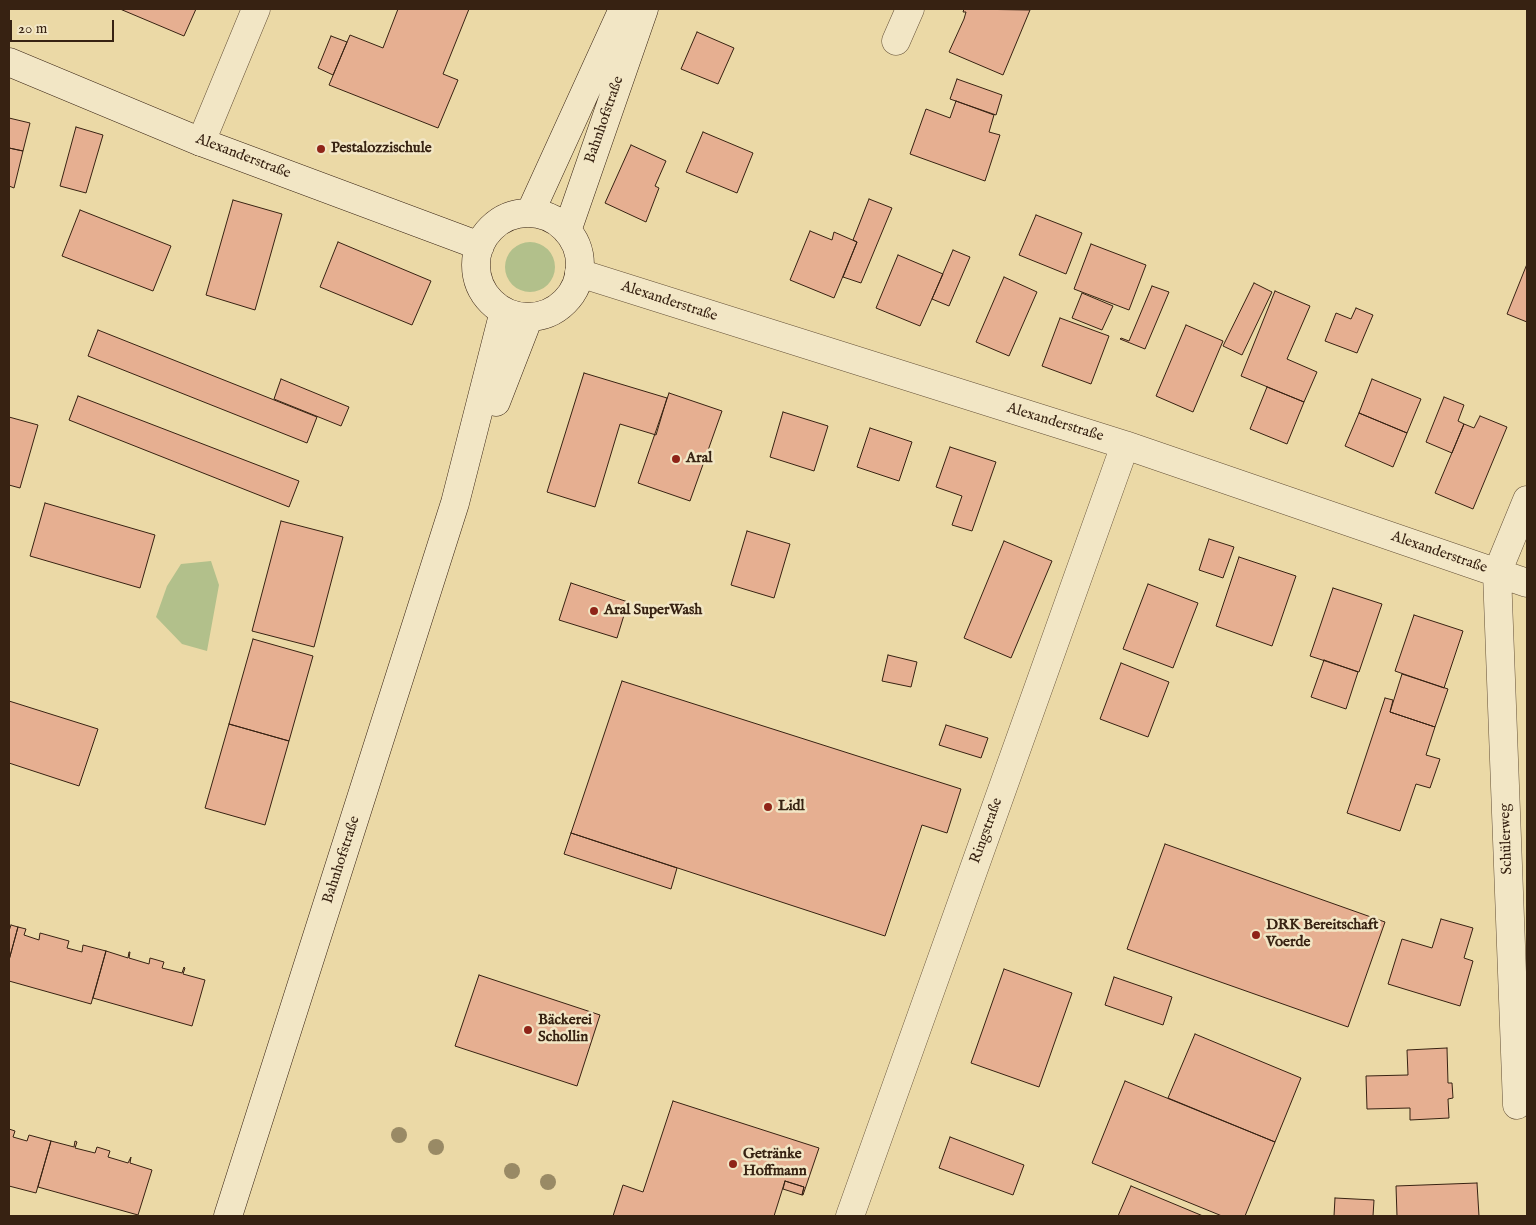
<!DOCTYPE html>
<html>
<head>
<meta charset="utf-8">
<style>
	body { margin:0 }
	#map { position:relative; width:1536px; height:1225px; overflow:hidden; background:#ebd9a6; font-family:"IM FELL English",serif }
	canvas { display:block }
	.frame { position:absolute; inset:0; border:10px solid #372212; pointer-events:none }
	.scale { position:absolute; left:10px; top:20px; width:104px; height:22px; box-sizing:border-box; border:2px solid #372212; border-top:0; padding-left:6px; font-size:15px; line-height:18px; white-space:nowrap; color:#372212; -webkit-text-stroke:4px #f2e6c5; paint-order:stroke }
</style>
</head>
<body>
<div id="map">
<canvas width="1536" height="1225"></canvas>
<div class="frame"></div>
<div class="scale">20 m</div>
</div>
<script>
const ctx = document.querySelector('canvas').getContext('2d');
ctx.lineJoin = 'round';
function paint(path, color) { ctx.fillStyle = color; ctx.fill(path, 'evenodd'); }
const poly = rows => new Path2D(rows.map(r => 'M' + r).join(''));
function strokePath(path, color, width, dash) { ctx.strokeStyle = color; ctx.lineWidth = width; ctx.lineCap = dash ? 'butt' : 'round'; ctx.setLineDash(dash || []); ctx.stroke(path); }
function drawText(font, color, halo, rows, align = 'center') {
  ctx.font = font + ' "IM FELL English",serif'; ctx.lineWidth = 5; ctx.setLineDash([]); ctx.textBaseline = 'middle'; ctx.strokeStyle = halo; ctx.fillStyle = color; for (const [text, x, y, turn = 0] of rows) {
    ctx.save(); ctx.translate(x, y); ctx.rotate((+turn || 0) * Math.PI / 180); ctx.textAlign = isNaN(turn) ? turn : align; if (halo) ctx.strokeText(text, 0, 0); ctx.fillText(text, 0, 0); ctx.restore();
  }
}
paint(poly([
	'505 267a25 25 0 1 1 50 0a25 25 0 1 1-50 0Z',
	[211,561,219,585,207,651,182,644,156,617,167,586,181,564]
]), '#b2c08b');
const building = poly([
	[120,9,196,9,184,36,120,9],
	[398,9,469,9,443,74,458,80,438,128,329,85,350,35,383,48,398,9],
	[964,9,1030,10,1003,75,949,52,964,19,966,12,963,12,964,9],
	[697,32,734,48,718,84,681,69,697,32],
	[331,36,347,42,333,75,318,68,331,36],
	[957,79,1002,95,996,115,950,99,957,79],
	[956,101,994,115,989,132,1000,135,985,181,910,154,926,109,950,118,956,101],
	[9,118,30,123,23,151,9,148,9,118],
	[76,127,103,135,86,193,60,186,76,127],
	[703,132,753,153,737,193,686,172,703,132],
	[631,145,666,161,655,186,659,188,646,222,605,203,631,145],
	[9,148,23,151,14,188,9,186,9,148],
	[869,199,892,208,861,283,843,277,857,242,853,240,869,199],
	[233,200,282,214,255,310,206,295,233,200],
	[80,210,171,246,153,291,62,256,80,210],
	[1036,215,1082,233,1066,274,1019,255,1036,215],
	[810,231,832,240,834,232,857,242,834,298,790,280,810,231],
	[338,242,431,281,412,325,320,287,338,242],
	[1091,244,1146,265,1129,310,1074,289,1091,244],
	[953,250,970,257,949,306,932,299,953,250],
	[898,255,943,274,920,326,876,308,898,255],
	[1527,264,1527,322,1507,314,1527,264],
	[1004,277,1037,292,1009,356,976,342,1004,277],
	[1254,283,1272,292,1242,355,1223,346,1254,283],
	[1152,286,1169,292,1145,349,1120,339,1121,338,1129,341,1152,286],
	[1275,291,1310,306,1287,359,1317,372,1304,402,1241,376,1275,291],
	[1082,293,1113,306,1102,330,1072,318,1082,293],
	[1356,308,1373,315,1357,353,1325,341,1336,313,1351,319,1356,308],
	[1060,318,1109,336,1091,384,1042,366,1060,318],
	[1186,325,1223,341,1193,412,1156,396,1186,325],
	[98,330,317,417,307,443,88,356,98,330],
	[584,373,667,398,656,435,620,424,595,507,547,492,584,373],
	[281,379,349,407,341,426,274,399,281,379],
	[1372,379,1421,399,1407,433,1359,413,1372,379],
	[1267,387,1304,402,1287,444,1250,429,1267,387],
	[669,393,722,411,690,501,638,483,669,393],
	[78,396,299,481,289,507,69,420,78,396],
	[1444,397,1464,405,1458,421,1464,424,1452,453,1426,442,1444,397],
	[783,412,828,426,814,471,770,457,783,412],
	[1359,413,1407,433,1393,467,1345,446,1359,413],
	[1480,416,1507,427,1473,509,1435,493,1464,424,1474,428,1480,416],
	[9,417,38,425,20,488,9,485,9,417],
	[870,428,912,442,899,481,857,467,870,428],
	[950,447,996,462,972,531,952,525,962,496,936,487,950,447],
	[45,503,155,535,140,588,30,556,45,503],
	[281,521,343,537,314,647,252,631,281,521],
	[747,531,790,544,774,598,731,585,747,531],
	[1209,539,1234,547,1223,578,1199,570,1209,539],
	[1004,541,1052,561,1011,658,964,638,1004,541],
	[1239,557,1296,576,1272,646,1216,626,1239,557],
	[571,583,628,602,617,638,559,620,571,583],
	[1148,584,1198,603,1173,668,1123,649,1148,584],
	[1333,588,1382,604,1359,672,1310,656,1333,588],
	[1414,615,1463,631,1444,688,1395,671,1414,615],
	[253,639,313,656,289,741,229,724,253,639],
	[888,655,917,662,911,687,882,681,888,655],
	[1324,660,1358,672,1346,709,1311,697,1324,660],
	[1121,663,1169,682,1148,737,1100,719,1121,663],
	[1402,674,1448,689,1435,727,1390,712,1402,674],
	[622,681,961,789,947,833,922,825,885,936,571,833,622,681],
	[1385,698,1393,700,1390,712,1435,727,1426,755,1440,759,1430,788,1416,784,1400,831,1347,813,1385,698],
	[9,701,98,729,79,786,9,763,9,701],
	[229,724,289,741,265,825,205,808,229,724],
	[946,725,988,738,981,758,939,745,946,725],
	[571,833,677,868,671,889,564,854,571,833],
	[1165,844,1385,922,1348,1027,1127,949,1165,844],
	[1441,919,1473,928,1464,958,1473,961,1460,1006,1388,984,1402,939,1432,948,1441,919],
	[11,925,18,927,9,960,9,931,11,925],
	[18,927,26,929,24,935,39,940,40,933,69,941,67,948,82,952,83,945,106,951,91,1004,9,981,9,960,18,927],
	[106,951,128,958,129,952,130,952,129,958,149,964,150,958,164,962,162,968,182,973,184,967,185,968,183,974,205,980,192,1026,93,998,106,951],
	[1004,969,1072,993,1039,1087,971,1063,1004,969],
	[479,975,600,1015,577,1086,455,1046,479,975],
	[1114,977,1172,997,1163,1025,1105,1005,1114,977],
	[1195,1034,1301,1078,1275,1142,1168,1098,1195,1034],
	[1447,1048,1448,1083,1452,1083,1453,1098,1448,1099,1449,1118,1410,1120,1410,1108,1367,1109,1366,1076,1408,1075,1407,1050,1447,1048],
	[1125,1081,1275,1142,1245,1216,1222,1216,1092,1163,1125,1081],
	[673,1101,819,1148,803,1195,802,1195,804,1187,785,1181,774,1216,613,1216,623,1185,643,1192,673,1101],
	[9,1129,15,1131,13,1137,27,1141,29,1135,51,1141,36,1193,9,1186,9,1129],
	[950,1137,1024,1165,1013,1195,939,1168,950,1137],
	[51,1141,74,1147,75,1141,77,1142,75,1148,95,1153,97,1147,110,1151,108,1157,128,1163,131,1157,130,1163,152,1170,138,1215,38,1187,51,1141],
	[785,1181,804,1187,802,1195,783,1189,785,1181],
	[1477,1183,1479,1216,1397,1216,1396,1186,1477,1183],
	[1131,1186,1203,1216,1118,1216,1131,1186],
	[1335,1198,1374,1200,1373,1216,1334,1216,1335,1198]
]);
paint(building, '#e6af91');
strokePath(building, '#372212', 1);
const street = poly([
	[896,41,910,9],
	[201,142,256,9],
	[579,273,1125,445,1527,583],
	[1517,1105,1497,573,1527,500],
	[850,1216,1125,445]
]);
const secondary = poly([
	[9,62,201,142,480,246],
	[530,213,623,9],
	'476 265a52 52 0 1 1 104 0a52 52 0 1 1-104 0Z',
	[567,231,644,9],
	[496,402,529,317],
	[228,1216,455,503,504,311]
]);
strokePath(street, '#645037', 29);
strokePath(secondary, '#372212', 29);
strokePath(street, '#f2e6c5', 28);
strokePath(secondary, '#f2e6c5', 28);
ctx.fillStyle = '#998a65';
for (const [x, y] of [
	[399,1135],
	[436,1147],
	[512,1171],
	[548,1182]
]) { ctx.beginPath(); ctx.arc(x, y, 8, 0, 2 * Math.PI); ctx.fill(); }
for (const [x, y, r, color] of [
	[321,149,5,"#8f2418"],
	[676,459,5,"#8f2418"],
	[594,611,5,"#8f2418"],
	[768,807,5,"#8f2418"],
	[1256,935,5,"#8f2418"],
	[528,1030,5,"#8f2418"],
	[733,1164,5,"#8f2418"]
]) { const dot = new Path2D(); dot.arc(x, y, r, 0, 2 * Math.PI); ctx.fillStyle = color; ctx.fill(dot); strokePath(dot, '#f2e6c5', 2); }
drawText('15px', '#372212', '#f2e6c5', [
	["Bahnhofstraße",605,120,-71],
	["Alexanderstraße",243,157,21],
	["Alexanderstraße",669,302,18],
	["Alexanderstraße",1055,423,17],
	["Alexanderstraße",1439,553,19],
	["Ringstraße",987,831,-70],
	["Schülerweg",1507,839,-92],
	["Bahnhofstraße",342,860,-72]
]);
drawText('bold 15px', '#372212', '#f2e6c5', [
	["Pestalozzischule",331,149],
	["Aral",686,459],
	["Aral SuperWash",604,611],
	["Lidl",778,807],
	["DRK Bereitschaft",1266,926],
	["Voerde",1266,943],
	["Bäckerei",538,1021],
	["Schollin",538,1038],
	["Getränke",743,1155],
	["Hoffmann",743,1172]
], 'left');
</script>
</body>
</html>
